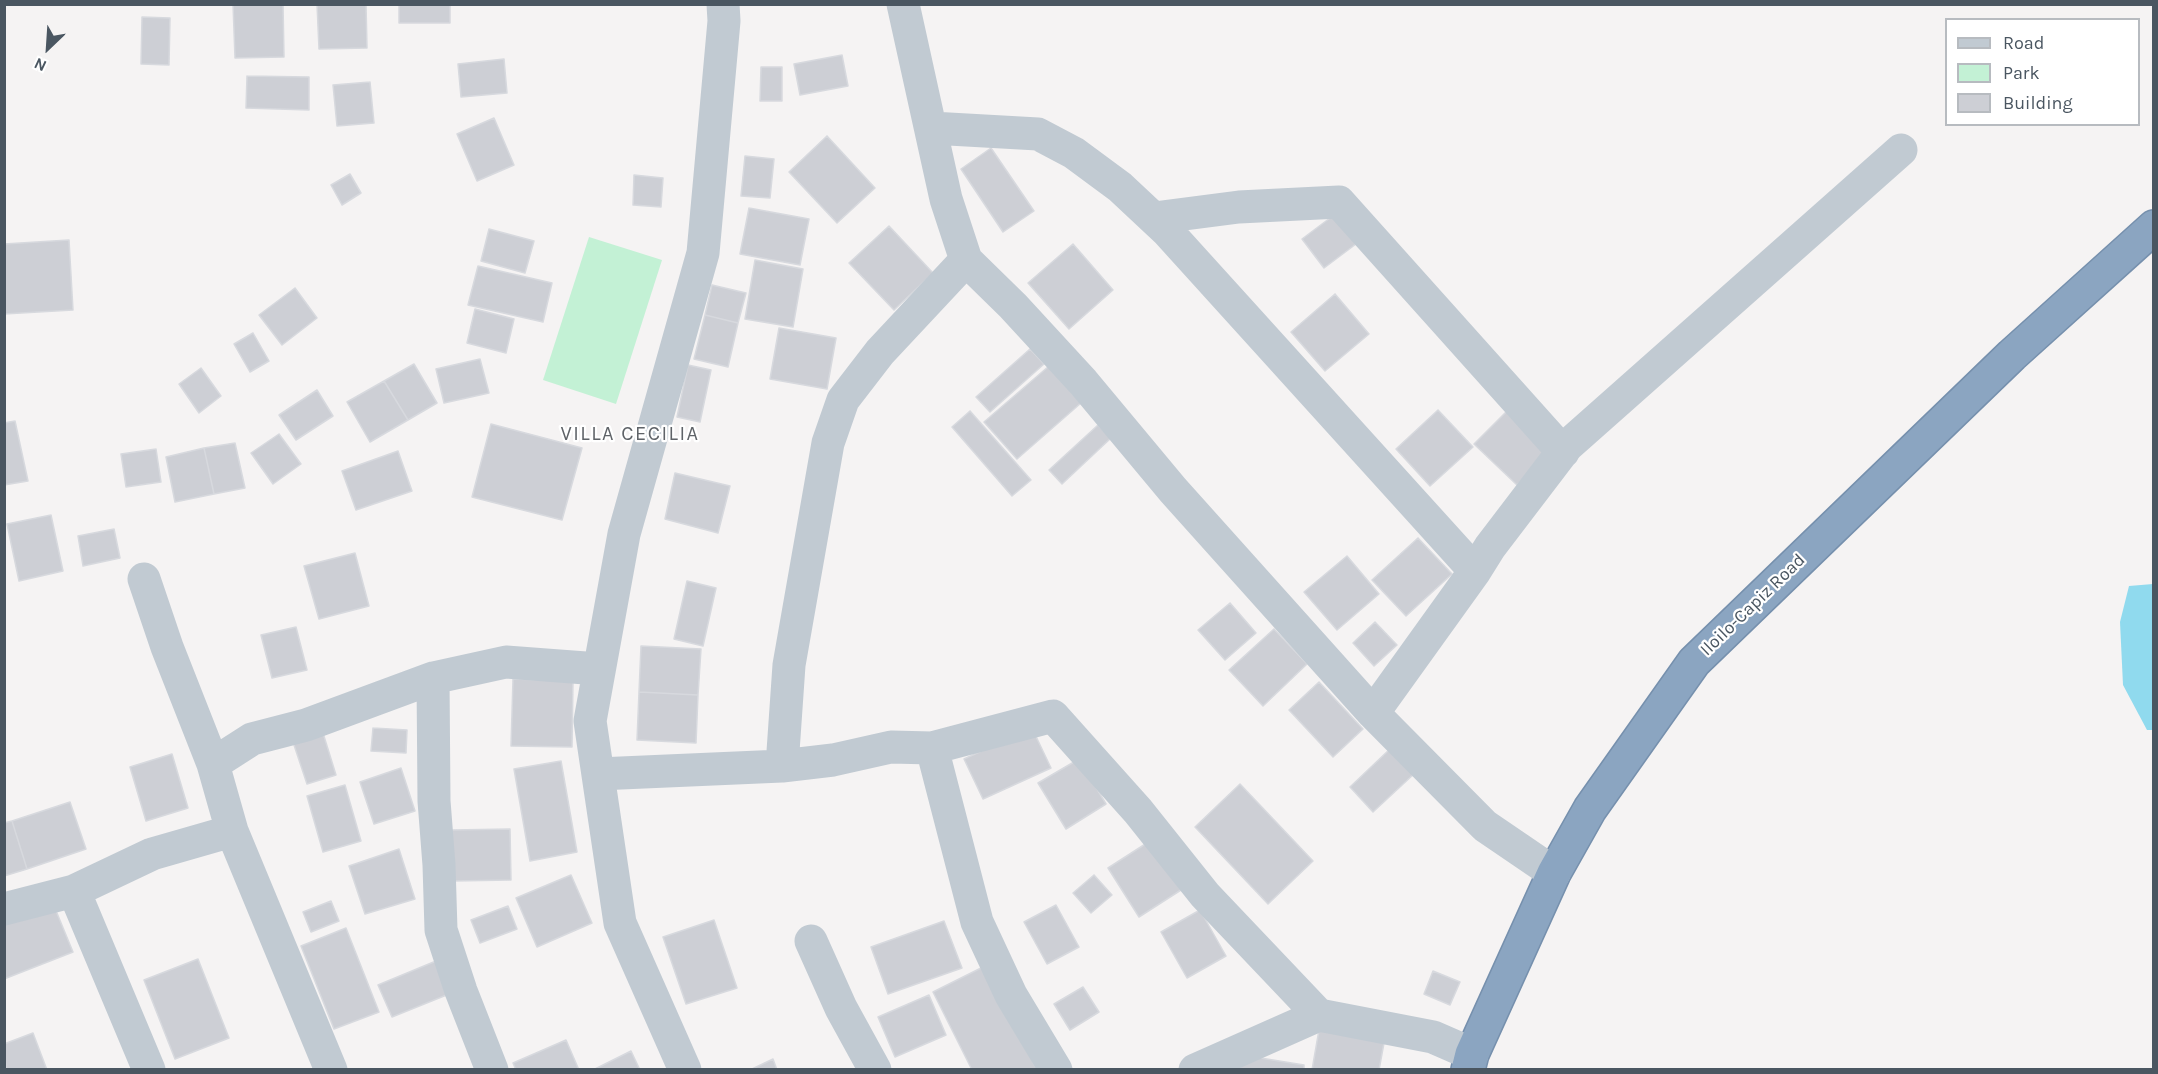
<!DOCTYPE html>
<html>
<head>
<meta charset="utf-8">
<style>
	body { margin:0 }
	#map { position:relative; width:2158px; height:1074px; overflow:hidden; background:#f5f3f3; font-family:Karla,sans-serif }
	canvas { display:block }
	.frame { position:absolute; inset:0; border:6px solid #4a5661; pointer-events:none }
	.legend { position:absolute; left:1945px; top:18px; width:195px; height:108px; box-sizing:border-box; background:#fff; border:2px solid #b7bbc0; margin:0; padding:8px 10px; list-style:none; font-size:18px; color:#4a5661 }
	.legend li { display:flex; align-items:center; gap:12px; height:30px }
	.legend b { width:30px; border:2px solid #b7bbc0 }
	.north { position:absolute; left:18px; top:18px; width:60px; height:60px; -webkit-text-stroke:4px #fff; paint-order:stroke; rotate:205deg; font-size:16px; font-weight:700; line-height:24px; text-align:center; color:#4a5661 }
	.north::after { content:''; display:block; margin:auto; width:21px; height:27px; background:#4a5661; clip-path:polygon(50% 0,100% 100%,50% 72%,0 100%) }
</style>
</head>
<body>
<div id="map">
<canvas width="2158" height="1074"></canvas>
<div class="frame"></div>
<ul class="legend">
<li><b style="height:8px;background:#c1cad2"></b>Road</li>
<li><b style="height:16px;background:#c3f1d5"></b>Park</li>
<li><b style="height:16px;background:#cdcfd5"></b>Building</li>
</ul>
<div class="north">N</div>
</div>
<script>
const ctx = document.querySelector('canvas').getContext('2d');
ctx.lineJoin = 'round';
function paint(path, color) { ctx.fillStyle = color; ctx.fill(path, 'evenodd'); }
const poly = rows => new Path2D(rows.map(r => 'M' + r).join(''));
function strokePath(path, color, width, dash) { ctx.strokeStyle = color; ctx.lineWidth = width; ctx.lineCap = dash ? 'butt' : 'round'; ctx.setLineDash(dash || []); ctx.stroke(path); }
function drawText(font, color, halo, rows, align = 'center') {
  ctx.font = font + ' Karla,sans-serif'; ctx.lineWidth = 4.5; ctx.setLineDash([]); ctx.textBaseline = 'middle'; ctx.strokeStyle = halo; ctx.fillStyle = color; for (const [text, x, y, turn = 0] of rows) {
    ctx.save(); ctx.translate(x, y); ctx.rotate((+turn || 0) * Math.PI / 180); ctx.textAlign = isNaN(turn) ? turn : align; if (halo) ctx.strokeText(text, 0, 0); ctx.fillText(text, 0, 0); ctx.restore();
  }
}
paint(poly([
	[589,237,662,260,616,404,543,380]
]), '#c3f1d5');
paint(poly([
	[2153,584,2154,730,2147,730,2123,685,2120,622,2129,586]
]), '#90daee');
const building = poly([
	[233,4,283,4,284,57,235,58,233,4],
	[317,4,366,4,367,48,319,49,317,4],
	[399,4,450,4,450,23,399,23,399,4],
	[142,17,170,18,169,65,141,64,142,17],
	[842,55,848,86,800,95,794,64,842,55],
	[504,59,507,93,461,97,458,64,504,59],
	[761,67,782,67,782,101,760,101,761,67],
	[247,76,309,77,309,110,246,108,247,76],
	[370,82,374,123,337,126,333,85,370,82],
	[494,118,514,165,477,181,457,134,494,118],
	[827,136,875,188,837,223,789,172,827,136],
	[991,148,1034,211,1003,232,961,169,991,148],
	[745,156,774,159,770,198,741,196,745,156],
	[350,174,361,193,342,205,331,185,350,174],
	[634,175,663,178,661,207,633,205,634,175],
	[749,208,809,219,800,265,740,254,749,208],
	[1334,215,1356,244,1324,268,1302,239,1334,215],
	[889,226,933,273,894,310,849,263,889,226],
	[489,229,534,241,525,273,481,261,489,229],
	[69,240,73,310,4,314,4,244,69,240],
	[1073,244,1113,290,1069,329,1028,283,1073,244],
	[755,260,803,269,793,327,745,319,755,260],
	[478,266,552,283,543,322,468,305,478,266],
	[712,285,746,293,738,323,705,315,712,285],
	[295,288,317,318,282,345,259,315,295,288],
	[1335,294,1369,334,1325,371,1291,332,1335,294],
	[475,309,514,319,506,353,467,343,475,309],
	[705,315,738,323,728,367,694,359,705,315],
	[779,328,836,338,827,389,770,379,779,328],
	[253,333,269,361,250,372,234,344,253,333],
	[1030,349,1044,364,990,412,976,397,1030,349],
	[480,359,489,393,444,403,436,369,480,359],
	[414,364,437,403,408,420,384,381,414,364],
	[688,365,711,370,700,422,677,417,688,365],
	[1049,366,1081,403,1017,459,984,422,1049,366],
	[201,368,221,396,199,413,179,384,201,368],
	[384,381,408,420,370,442,347,402,384,381],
	[317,390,333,416,296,440,279,415,317,390],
	[1510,408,1552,450,1517,485,1474,444,1510,408],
	[1438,410,1473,447,1430,486,1396,449,1438,410],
	[970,411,1031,480,1012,496,952,427,970,411],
	[15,421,28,481,4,485,4,423,15,421],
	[491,424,582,448,562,520,472,497,491,424],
	[1098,425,1111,438,1062,484,1049,470,1098,425],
	[279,434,301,464,273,484,251,453,279,434],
	[235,443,245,488,214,494,204,448,235,443],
	[204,448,214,494,175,502,166,457,204,448],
	[156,449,161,482,126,487,121,454,156,449],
	[398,451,412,491,356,510,342,471,398,451],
	[675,473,730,486,718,533,665,519,675,473],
	[51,515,63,571,19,581,7,524,51,515],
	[114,529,120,558,83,566,78,536,114,529],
	[1418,538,1452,574,1406,616,1372,580,1418,538],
	[355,553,369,606,319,619,304,566,355,553],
	[1347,556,1379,594,1337,630,1304,592,1347,556],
	[687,581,716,588,703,646,674,639,687,581],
	[1230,603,1256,633,1225,660,1198,630,1230,603],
	[1375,622,1397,645,1374,666,1353,643,1375,622],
	[296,627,307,670,272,678,261,635,296,627],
	[1274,629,1307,664,1263,706,1229,670,1274,629],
	[641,646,701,649,698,695,639,692,641,646],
	[513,679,573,681,572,747,511,746,513,679],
	[1319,682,1363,729,1333,757,1289,710,1319,682],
	[639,692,698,695,696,743,637,740,639,692],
	[373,728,407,730,406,753,371,751,373,728],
	[1032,728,1051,768,983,799,964,759,1032,728],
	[323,733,336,775,307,784,293,742,323,733],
	[1391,748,1415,773,1373,812,1350,787,1391,748],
	[172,754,188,808,146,821,130,767,172,754],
	[1079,759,1106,804,1066,829,1038,783,1079,759],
	[561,761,577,852,530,861,514,769,561,761],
	[401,768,415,811,374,824,360,782,401,768],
	[1240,784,1313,861,1268,904,1195,827,1240,784],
	[345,785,361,841,323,852,307,796,345,785],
	[70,802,86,849,27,869,12,821,70,802],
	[12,821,27,869,4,876,4,823,12,821],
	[510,829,511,880,453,881,452,830,510,829],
	[1150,841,1181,890,1139,917,1108,868,1150,841],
	[399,849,415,899,365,914,349,866,399,849],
	[571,875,592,923,537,947,516,898,571,875],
	[1094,875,1112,895,1091,913,1073,893,1094,875],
	[52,901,73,952,4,979,4,919,52,901],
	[331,901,339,921,311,932,303,912,331,901],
	[1056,905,1079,947,1047,964,1024,922,1056,905],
	[508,906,517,929,480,943,471,920,508,906],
	[1200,910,1226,956,1187,978,1161,932,1200,910],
	[714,920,737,988,686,1004,663,937,714,920],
	[944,921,962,968,888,994,871,947,944,921],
	[346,928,379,1012,334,1029,301,946,346,928],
	[198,959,229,1038,175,1059,144,980,198,959],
	[436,961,449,994,392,1017,378,985,436,961],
	[985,966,1037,1070,972,1070,933,992,985,966],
	[1433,971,1460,982,1450,1005,1424,994,1433,971],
	[1083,987,1099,1012,1070,1030,1054,1004,1083,987],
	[929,995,946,1035,895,1057,878,1017,929,995],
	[1319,1030,1384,1043,1379,1070,1312,1070,1319,1030],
	[33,1033,47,1070,6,1070,4,1044,33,1033],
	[566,1040,579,1070,516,1070,513,1063,566,1040],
	[631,1051,640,1070,593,1070,631,1051],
	[1242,1055,1304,1065,1304,1070,1240,1070,1242,1055],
	[773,1059,777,1070,750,1070,773,1059]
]);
paint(building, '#cdcfd5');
strokePath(building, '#d7d9de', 1.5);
const highway = poly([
	[1468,1070,1472,1054,1554,873,1590,809,1694,662,2012,355,2154,227]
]);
strokePath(highway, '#7690ad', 36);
strokePath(poly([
	[903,4,946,199,966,260,1013,306,1083,382,1173,490,1373,713,1485,826,1554,873],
	[931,128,1038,134,1074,153,1120,187,1167,231,1475,571],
	[1154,218,1239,207,1339,202,1563,452],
	[144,579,167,647,213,764],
	[433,678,434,801,439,865,441,930,461,991,492,1070],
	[1373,713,1475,571,1490,547,1567,446,1901,150],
	[932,748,977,922,1011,995,1056,1070],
	[782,766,789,665,828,443,843,400,880,352,966,260],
	[598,774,782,766,833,760,891,747,932,748,1053,716,1138,811,1205,895,1319,1015],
	[232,831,331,1070],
	[74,891,149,1070],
	[4,909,74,891,152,854,232,831,213,764,252,739,306,725,433,678,506,662,599,669],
	[811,941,841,1008,875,1070],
	[685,1070,620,923,590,721,624,534,703,253,724,21,723,4],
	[1195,1070,1319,1015,1433,1037,1472,1054]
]), '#c1cad2', 33);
strokePath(highway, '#8ba5c1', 33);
drawText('18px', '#4a5661', '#fff', [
	["Iloilo-Capiz Road",1753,605,-44]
]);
ctx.letterSpacing = '1.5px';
drawText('20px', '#5f6368', '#fff', [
	["VILLA CECILIA",630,434]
]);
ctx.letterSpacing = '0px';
</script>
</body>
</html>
